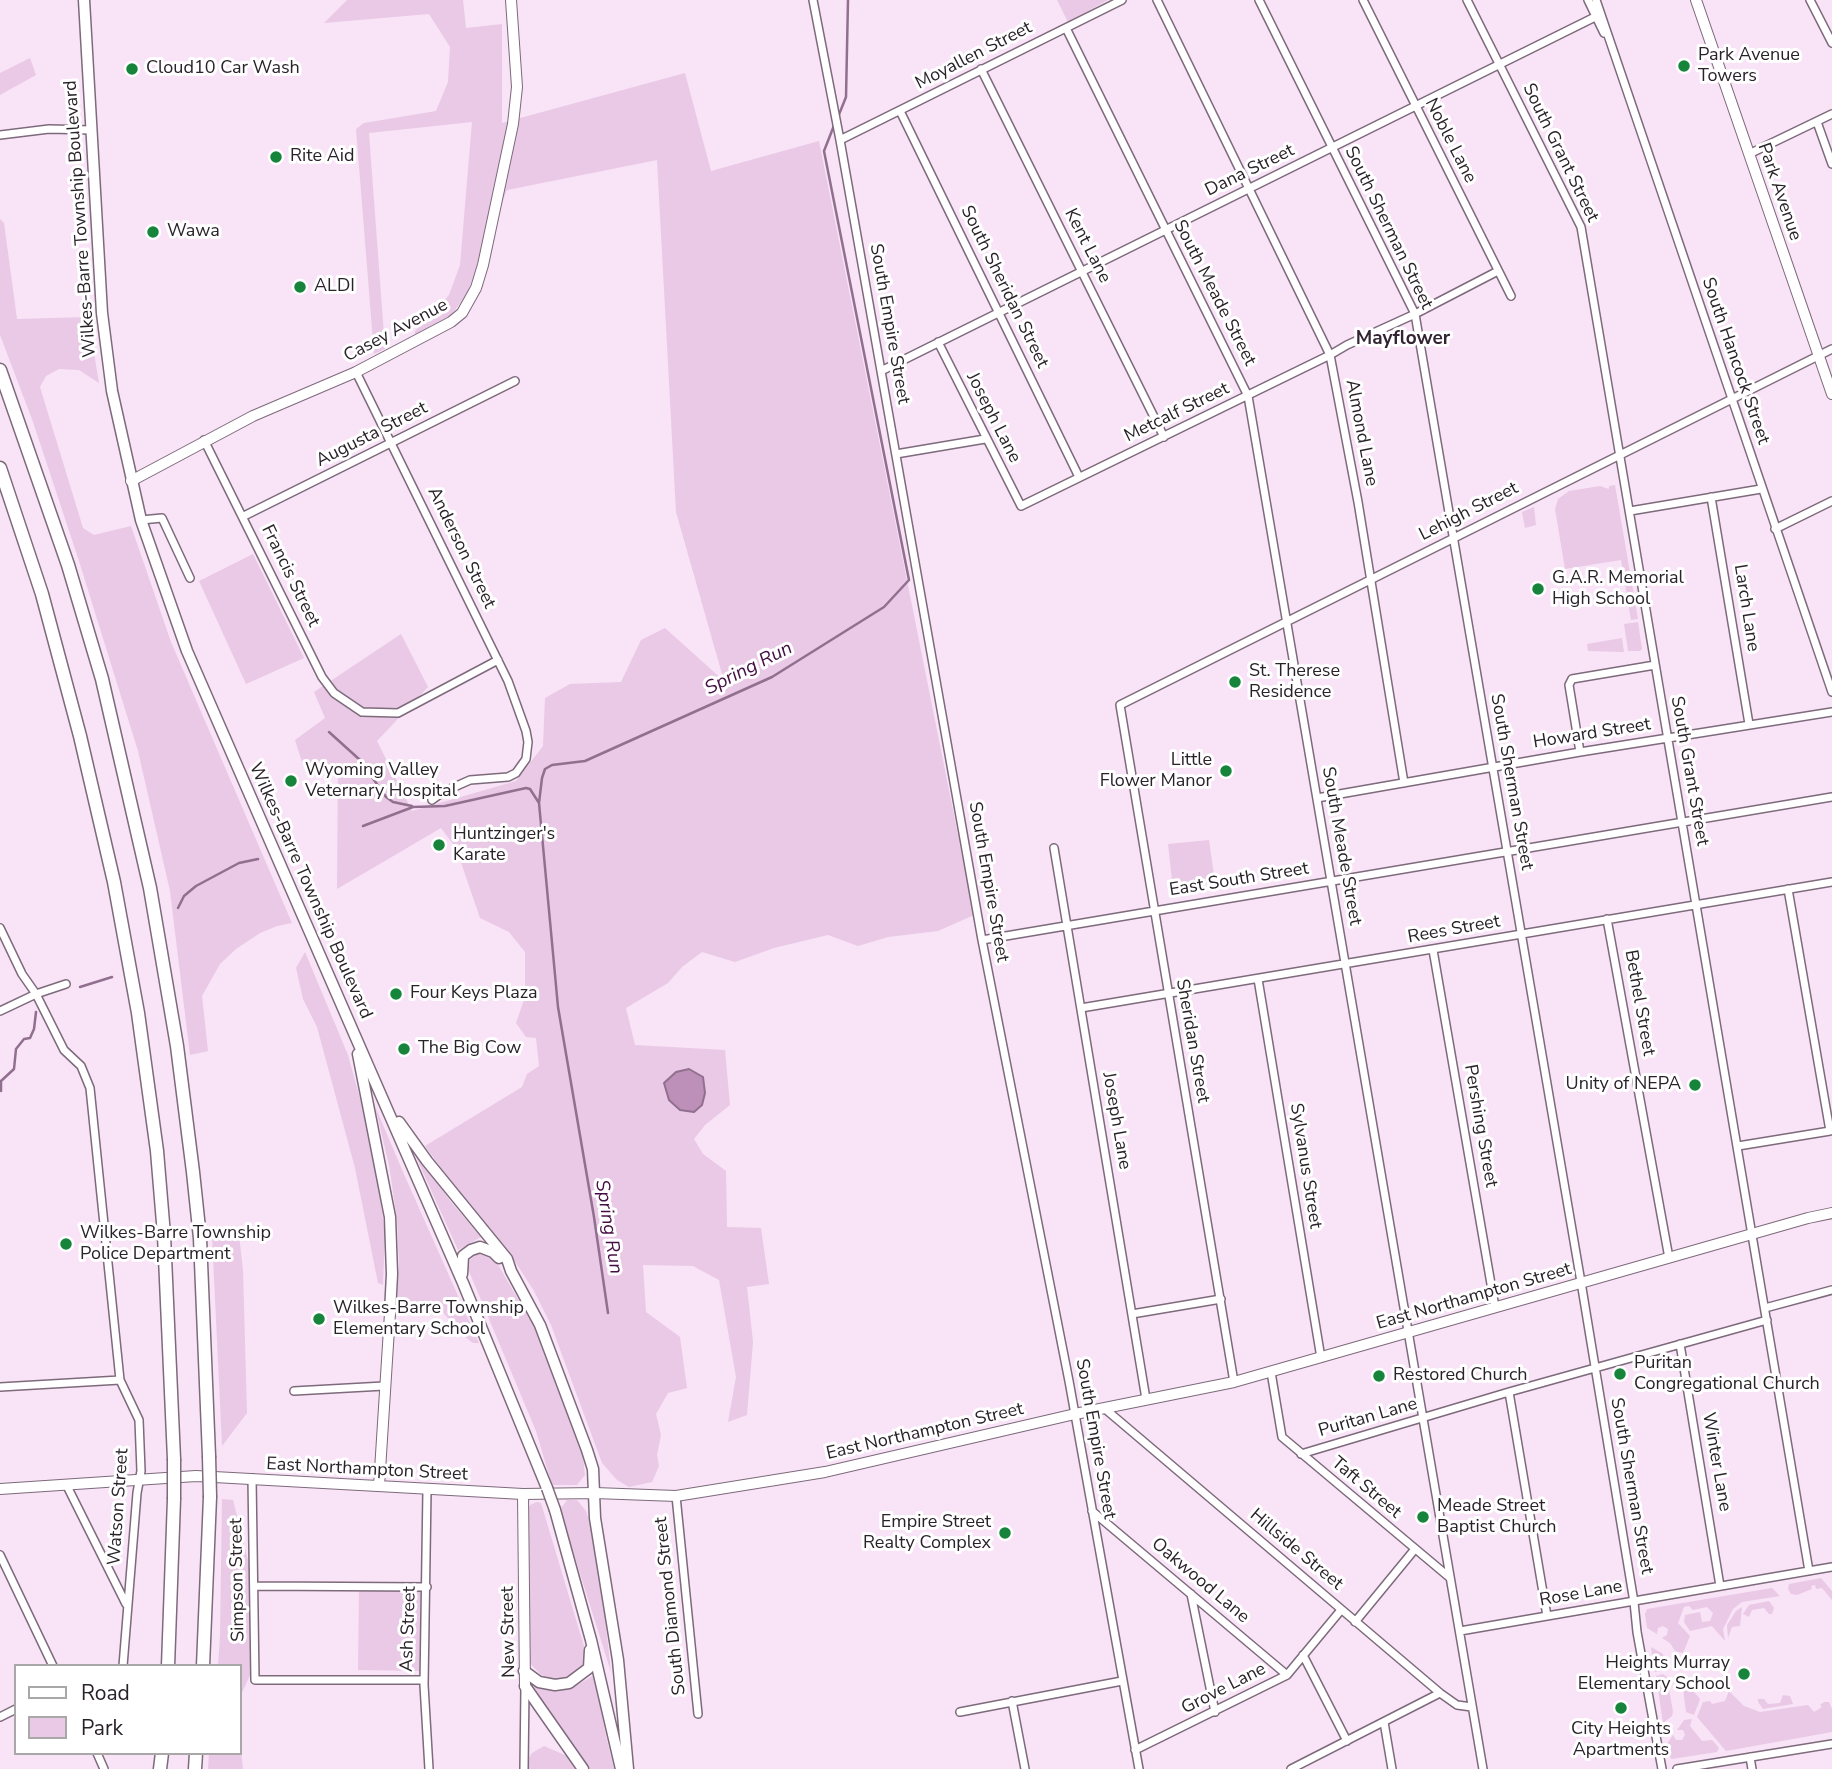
<!DOCTYPE html>
<html>
<head>
<meta charset="utf-8">
<style>
	body { margin:0 }
	#map { position:relative; width:1832px; height:1769px; overflow:hidden; background:#f9e3f7; font-family:"Nunito Sans",sans-serif }
	canvas { display:block }
	.legend { position:absolute; left:14px; top:1664px; width:228px; height:91px; box-sizing:border-box; background:#fff; border:2px solid #aaa7a9; margin:0; padding:9px 12px; list-style:none; font-size:21px; color:#2a2229 }
	.legend li { display:flex; align-items:center; gap:14px; height:35px }
	.legend b { width:35px; border:2px solid #aaa7a9 }
</style>
</head>
<body>
<div id="map">
<canvas width="1832" height="1769"></canvas>
<ul class="legend">
<li><b style="height:9px;background:#fff"></b>Road</li>
<li><b style="height:19px;background:#e9c9e6"></b>Park</li>
</ul>
</div>
<script>
const ctx = document.querySelector('canvas').getContext('2d');
ctx.lineJoin = 'round';
function paint(path, color) { ctx.fillStyle = color; ctx.fill(path, 'evenodd'); }
const poly = rows => new Path2D(rows.map(r => 'M' + r).join(''));
function strokePath(path, color, width, dash) { ctx.strokeStyle = color; ctx.lineWidth = width; ctx.lineCap = dash ? 'butt' : 'round'; ctx.setLineDash(dash || []); ctx.stroke(path); }
function drawText(font, color, halo, rows, align = 'center') {
  ctx.font = font + ' "Nunito Sans",sans-serif'; ctx.lineWidth = 6; ctx.setLineDash([]); ctx.textBaseline = 'middle'; ctx.strokeStyle = halo; ctx.fillStyle = color; for (const [text, x, y, turn = 0] of rows) {
    ctx.save(); ctx.translate(x, y); ctx.rotate((+turn || 0) * Math.PI / 180); ctx.textAlign = isNaN(turn) ? turn : align; if (halo) ctx.strokeText(text, 0, 0); ctx.fillText(text, 0, 0); ctx.restore();
  }
}
paint(poly([
	[347,0,463,0,466,28,502,24,502,123,685,73,711,171,819,141,974,915,938,931,888,937,858,946,828,935,774,948,735,962,702,952,682,967,668,983,626,1008,635,1045,725,1050,730,1105,705,1125,694,1139,703,1154,726,1171,727,1227,761,1228,769,1284,747,1287,753,1342,747,1415,728,1422,736,1377,719,1280,693,1266,643,1265,646,1312,680,1337,687,1388,668,1393,656,1414,661,1435,657,1455,659,1466,652,1482,629,1487,617,1480,602,1463,551,1325,534,1291,516,1263,448,1178,425,1146,522,1087,527,1074,539,1066,536,1038,526,1037,516,1023,525,997,525,952,509,932,480,918,456,848,441,828,337,889,338,767,302,762,295,740,325,718,314,692,401,634,428,687,377,741,412,811,516,781,543,746,545,698,570,684,621,682,641,640,665,628,724,681,676,512,657,160,507,190,466,296,451,315,415,335,415,331,449,295,460,265,472,122,369,133,385,349,374,354,356,129,364,123,436,111,448,82,450,47,429,14,324,23],
	[1057,0,1108,0,1068,22],
	[30,58,36,75,0,95,0,73],
	[0,219,4,223,17,319,88,317,99,383,79,370,59,369,46,376,40,387,83,528,94,535,131,526,171,642,292,923,277,926,260,933,236,949,220,964,202,996,208,1051,190,1055,170,891,138,751,79,561,33,422,0,335],
	[1615,485,1638,619,1631,620,1621,560,1565,569,1555,509,1558,499,1569,491,1600,486,1609,489,1609,486],
	[1534,507,1536,525,1525,528,1522,512],
	[253,554,304,658,246,684,199,581],
	[1638,622,1642,649,1640,651,1628,651,1624,624],
	[1622,638,1624,652,1588,651,1587,644],
	[1209,840,1215,882,1173,889,1168,844],
	[305,952,348,1055,361,1102,377,1177,385,1233,383,1285,378,1283,355,1168,317,1027,303,999,296,968],
	[375,1106,403,1172,479,1343,473,1343,464,1336,438,1307,397,1306,399,1264,397,1219,389,1165],
	[412,1148,451,1202,481,1237,458,1250],
	[239,1235,243,1270,247,1413,222,1446,212,1236],
	[477,1253,487,1253,496,1261,534,1327,583,1457,585,1475,577,1485,552,1485,536,1431,468,1269,468,1262],
	[222,1499,233,1500,250,1568,251,1673,240,1697,240,1666,218,1666,220,1636],
	[567,1500,577,1500,586,1511,592,1530,602,1590,611,1672,560,1510],
	[537,1502,541,1503,586,1653,583,1668,564,1678,548,1678,540,1674,529,1662,528,1510,530,1505],
	[1821,1578,1832,1591,1832,1600,1822,1588,1816,1589,1815,1585,1811,1586,1812,1589,1797,1595,1791,1594,1788,1589,1789,1584],
	[1772,1588,1780,1596,1742,1602,1733,1609,1723,1629,1725,1641,1712,1626,1690,1631,1684,1622,1685,1615,1700,1612,1702,1622,1710,1621,1713,1613,1707,1607,1693,1610,1689,1606,1684,1607,1678,1623,1690,1636,1683,1653,1675,1651,1670,1643,1662,1638,1667,1635,1668,1629,1663,1626,1658,1628,1657,1634,1647,1628,1645,1614,1647,1609],
	[359,1590,421,1591,420,1671,358,1670],
	[1769,1601,1774,1608,1772,1614,1769,1614,1764,1608,1752,1610,1749,1617,1743,1614,1749,1605],
	[1742,1607,1740,1626,1732,1627,1728,1638,1727,1625,1736,1611],
	[1651,1647,1663,1654,1665,1665,1663,1670,1655,1672],
	[1663,1674,1667,1677,1673,1712,1672,1716,1663,1723,1656,1676],
	[594,1675,606,1736,614,1769,590,1769,534,1689,534,1686,537,1684,565,1688,574,1687],
	[1688,1685,1700,1699,1694,1715,1686,1712,1683,1689],
	[1729,1691,1744,1706,1760,1712,1808,1705,1814,1712,1822,1707,1820,1705,1824,1702,1829,1702,1832,1709,1832,1732,1726,1751,1697,1717,1703,1702,1710,1701,1712,1704,1725,1701],
	[1783,1695,1790,1696,1793,1704,1763,1709,1758,1702,1758,1699,1764,1699,1768,1704,1780,1703],
	[1692,1719,1690,1726,1702,1741,1712,1740,1719,1748,1717,1752,1672,1759,1669,1756,1667,1744,1673,1735,1676,1740,1682,1740,1685,1735,1683,1730,1677,1730,1684,1720],
	[240,1742,243,1769,208,1769,209,1753,240,1753],
	[544,1746,567,1756,575,1769,528,1769,528,1759,532,1753]
]), '#e9c9e6');
const water = poly([
	[689,1069,703,1077,705,1093,702,1105,694,1112,680,1110,669,1100,664,1083,676,1072,689,1069]
]);
paint(water, '#bd90ba');
strokePath(water, '#916f8e', 2);
strokePath(poly([
	[838,117,846,97,848,0],
	[329,732,360,760,386,797,393,802,412,806],
	[363,826,413,807,445,806,526,788,530,789,539,803],
	[178,908,184,896,196,886,239,863,258,859],
	[80,987,112,977],
	[1,1091,1,1081,14,1069,16,1049,24,1039,30,1038,34,1029,36,1012],
	[608,1313,594,1217,558,1007,539,803,542,778,545,769,552,765,585,761,772,677,884,607,909,580,824,151,835,123]
]), '#916f8e', 2.5);
const street = poly([
	[813,0,840,140,982,940,1069,1381,1139,1769],
	[1157,0,1330,355,1358,502,1404,783],
	[1259,0,1415,314,1581,1282,1634,1602,1637,1632,1662,1769],
	[1363,0,1511,296],
	[1467,0,1581,227,1809,1571],
	[1588,0,1604,33],
	[1596,0,1832,692],
	[1810,0,1832,43],
	[1066,28,1248,396,1483,1769],
	[981,69,1164,437],
	[900,111,1079,477],
	[1817,122,1832,164],
	[0,135,49,129,91,130],
	[840,140,1122,0],
	[1749,154,1832,114],
	[938,342,1021,506,1330,355,1347,345,1415,314,1498,271],
	[881,371,1595,17],
	[356,372,508,681,526,731,528,742,526,759,516,773,508,777,470,780,443,792,432,800],
	[204,440,322,677,334,693,362,712,398,713,498,660],
	[896,454,985,439],
	[1711,497,1749,724],
	[1630,511,1761,489],
	[244,516,515,381],
	[141,520,162,518,190,578],
	[1775,529,1832,501],
	[1580,752,1569,685,1572,679,1655,665],
	[1317,798,1580,752,1832,712],
	[1054,848,1146,1399],
	[1607,919,1669,1258],
	[0,928,22,974,36,994,64,1050,81,1066,90,1088,120,1380,139,1420,141,1471,137,1493,123,1666],
	[982,940,1832,797],
	[1433,950,1495,1307],
	[1258,979,1321,1358],
	[1081,1008,1832,882],
	[0,1011,36,994,66,984],
	[1738,1146,1830,1131,1788,889],
	[1765,1308,1832,1290],
	[1132,1314,1221,1299],
	[1680,1344,1720,1586],
	[1271,1372,1282,1437,1449,1577],
	[1234,1382,1120,705,1832,349],
	[0,1387,120,1380],
	[294,1391,384,1386],
	[1509,1392,1547,1616],
	[1104,1408,1440,1693,1457,1705,1472,1707],
	[1301,1454,1509,1392,1767,1320],
	[252,1478,255,1680,424,1680],
	[67,1486,126,1604],
	[427,1490,424,1685,429,1769],
	[676,1496,698,1714],
	[1092,1511,1287,1675],
	[0,1555,53,1666],
	[255,1586,427,1587],
	[1191,1594,1215,1712],
	[1355,1622,1415,1549],
	[1460,1631,1832,1567],
	[1303,1655,1347,1741],
	[1012,1701,1025,1769],
	[960,1712,1122,1681],
	[0,1717,16,1709],
	[1384,1722,1392,1769],
	[1135,1750,1287,1675,1341,1610],
	[97,1753,104,1769],
	[1750,1757,1752,1769],
	[524,1769,525,1687],
	[1291,1769,1440,1693],
	[1677,1769,1832,1744]
]);
const secondary = poly([
	[1696,0,1832,394],
	[131,481,253,416,356,372,451,322,462,313,476,288,483,265,513,124,517,87,511,0],
	[379,1486,390,1313],
	[0,1489,196,1476,523,1494,595,1493,676,1496,825,1472,1075,1414,1234,1382,1808,1218,1832,1213],
	[523,1494,525,1686]
]);
const primary = poly([
	[84,0,102,313,112,391,141,520,187,651,463,1283,547,1488],
	[358,1054,390,1217,392,1274,390,1313],
	[399,1122,427,1161,507,1259,511,1271,540,1325,587,1450,593,1469,595,1518,618,1660,628,1769],
	[462,1274,463,1256,471,1250,480,1247,493,1252,499,1258],
	[555,1510,591,1640,621,1769],
	[524,1671,539,1682,555,1685,569,1683,589,1668,590,1650],
	[525,1686,583,1769]
]);
const highway = poly([
	[0,370,68,565,102,679,150,888,177,1046,193,1172,200,1238,209,1456],
	[0,468,42,594,80,736,114,882,138,1013,157,1151,164,1235,174,1459],
	[168,1666,174,1499],
	[203,1666,210,1497],
	[160,1769,162,1753],
	[195,1769,196,1753]
]);
strokePath(street, '#7d6a7b', 10);
strokePath(secondary, '#7d6a7b', 12);
strokePath(primary, '#7d6a7b', 13);
strokePath(highway, '#7d6a7b', 15);
strokePath(street, '#fff', 7);
strokePath(secondary, '#fff', 10);
strokePath(primary, '#fff', 10);
strokePath(highway, '#fff', 12);
const primaryBridge = poly([
	[547,1488,555,1510]
]);
const highwayBridge = poly([
	[209,1456,210,1497],
	[174,1499,174,1459]
]);
strokePath(primaryBridge, '#7d6a7b', 13, []);
strokePath(highwayBridge, '#7d6a7b', 15, []);
strokePath(primaryBridge, '#fff', 10);
strokePath(highwayBridge, '#fff', 12);
for (const [x, y, r, color] of [
	[1684,66,7,"#16843b"],
	[132,69,7,"#16843b"],
	[276,157,7,"#16843b"],
	[153,232,7,"#16843b"],
	[300,287,7,"#16843b"],
	[1538,589,7,"#16843b"],
	[1235,682,7,"#16843b"],
	[1226,771,7,"#16843b"],
	[291,781,7,"#16843b"],
	[439,845,7,"#16843b"],
	[396,994,7,"#16843b"],
	[404,1049,7,"#16843b"],
	[1695,1085,7,"#16843b"],
	[66,1244,7,"#16843b"],
	[319,1319,7,"#16843b"],
	[1620,1374,7,"#16843b"],
	[1379,1376,7,"#16843b"],
	[1423,1517,7,"#16843b"],
	[1005,1533,7,"#16843b"],
	[1744,1674,7,"#16843b"],
	[1621,1708,7,"#16843b"]
]) { const dot = new Path2D(); dot.arc(x, y, r, 0, 2 * Math.PI); ctx.fillStyle = color; ctx.fill(dot); strokePath(dot, '#fff', 2.5); }
drawText('18px', '#2a2229', '#fff', [
	["Moyallen Street",974,56,-27],
	["Noble Lane",1450,141,63],
	["South Grant Street",1560,153,64],
	["Dana Street",1250,171,-26],
	["Park Avenue",1779,192,71],
	["Wilkes-Barre Township Boulevard",81,219,-94],
	["South Sherman Street",1388,228,64],
	["Kent Lane",1087,246,63],
	["South Sheridan Street",1004,287,64],
	["South Meade Street",1214,293,63],
	["South Empire Street",889,324,80],
	["Casey Avenue",396,331,-28],
	["South Hancock Street",1735,361,71],
	["Metcalf Street",1177,413,-26],
	["Joseph Lane",993,418,63],
	["Almond Lane",1361,433,79],
	["Augusta Street",372,435,-27],
	["Lehigh Street",1469,512,-27],
	["Anderson Street",461,548,64],
	["Francis Street",290,576,64],
	["Larch Lane",1746,608,81],
	["Howard Street",1592,734,-9],
	["South Grant Street",1689,771,80],
	["South Sherman Street",1511,782,80],
	["South Meade Street",1341,846,80],
	["East South Street",1239,880,-9],
	["South Empire Street",988,882,80],
	["Wilkes-Barre Township Boulevard",310,891,66],
	["Rees Street",1454,930,-10],
	["Bethel Street",1639,1003,80],
	["Sheridan Street",1192,1041,80],
	["Joseph Lane",1116,1121,80],
	["Pershing Street",1480,1126,80],
	["Sylvanus Street",1305,1166,81],
	["East Northampton Street",1474,1297,-16],
	["Puritan Lane",1368,1418,-16],
	["East Northampton Street",925,1432,-13],
	["South Empire Street",1095,1439,80],
	["Winter Lane",1716,1462,80],
	["East Northampton Street",367,1470,3],
	["South Sherman Street",1631,1486,80],
	["Taft Street",1366,1488,40],
	["Watson Street",119,1507,-86],
	["Hillside Street",1296,1550,40],
	["Simpson Street",238,1580,-91],
	["Oakwood Lane",1200,1581,40],
	["Rose Lane",1581,1594,-10],
	["South Diamond Street",671,1606,-96],
	["Ash Street",409,1629,-88],
	["New Street",509,1632,-91],
	["Grove Lane",1224,1689,-27]
]);
drawText('18px', '#2a2229', '#fff', [
	["Park Avenue",1698,56],
	["Towers",1698,77],
	["Cloud10 Car Wash",146,69],
	["Rite Aid",290,157],
	["Wawa",167,232],
	["ALDI",314,287],
	["G.A.R. Memorial",1552,579],
	["High School",1552,600],
	["St. Therese",1249,672],
	["Residence",1249,693],
	["Little",1212,761,"right"],
	["Flower Manor",1212,782,"right"],
	["Wyoming Valley",305,771],
	["Veternary Hospital",305,792],
	["Huntzinger's",453,835],
	["Karate",453,856],
	["Four Keys Plaza",410,994],
	["The Big Cow",418,1049],
	["Unity of NEPA",1681,1085,"right"],
	["Wilkes-Barre Township",80,1234],
	["Police Department",80,1255],
	["Wilkes-Barre Township",333,1309],
	["Elementary School",333,1330],
	["Puritan",1634,1364],
	["Congregational Church",1634,1385],
	["Restored Church",1393,1376],
	["Meade Street",1437,1507],
	["Baptist Church",1437,1528],
	["Empire Street",991,1523,"right"],
	["Realty Complex",991,1544,"right"],
	["Heights Murray",1730,1664,"right"],
	["Elementary School",1730,1685,"right"],
	["City Heights",1621,1730,"center"],
	["Apartments",1621,1751,"center"]
], 'left');
drawText('bold 19px', '#342433', '#fff', [
	["Mayflower",1403,339]
]);
drawText('italic 19px', '#440d43', '#fff', [
	["Spring Run",749,669,-27],
	["Spring Run",608,1227,81]
]);
</script>
</body>
</html>
